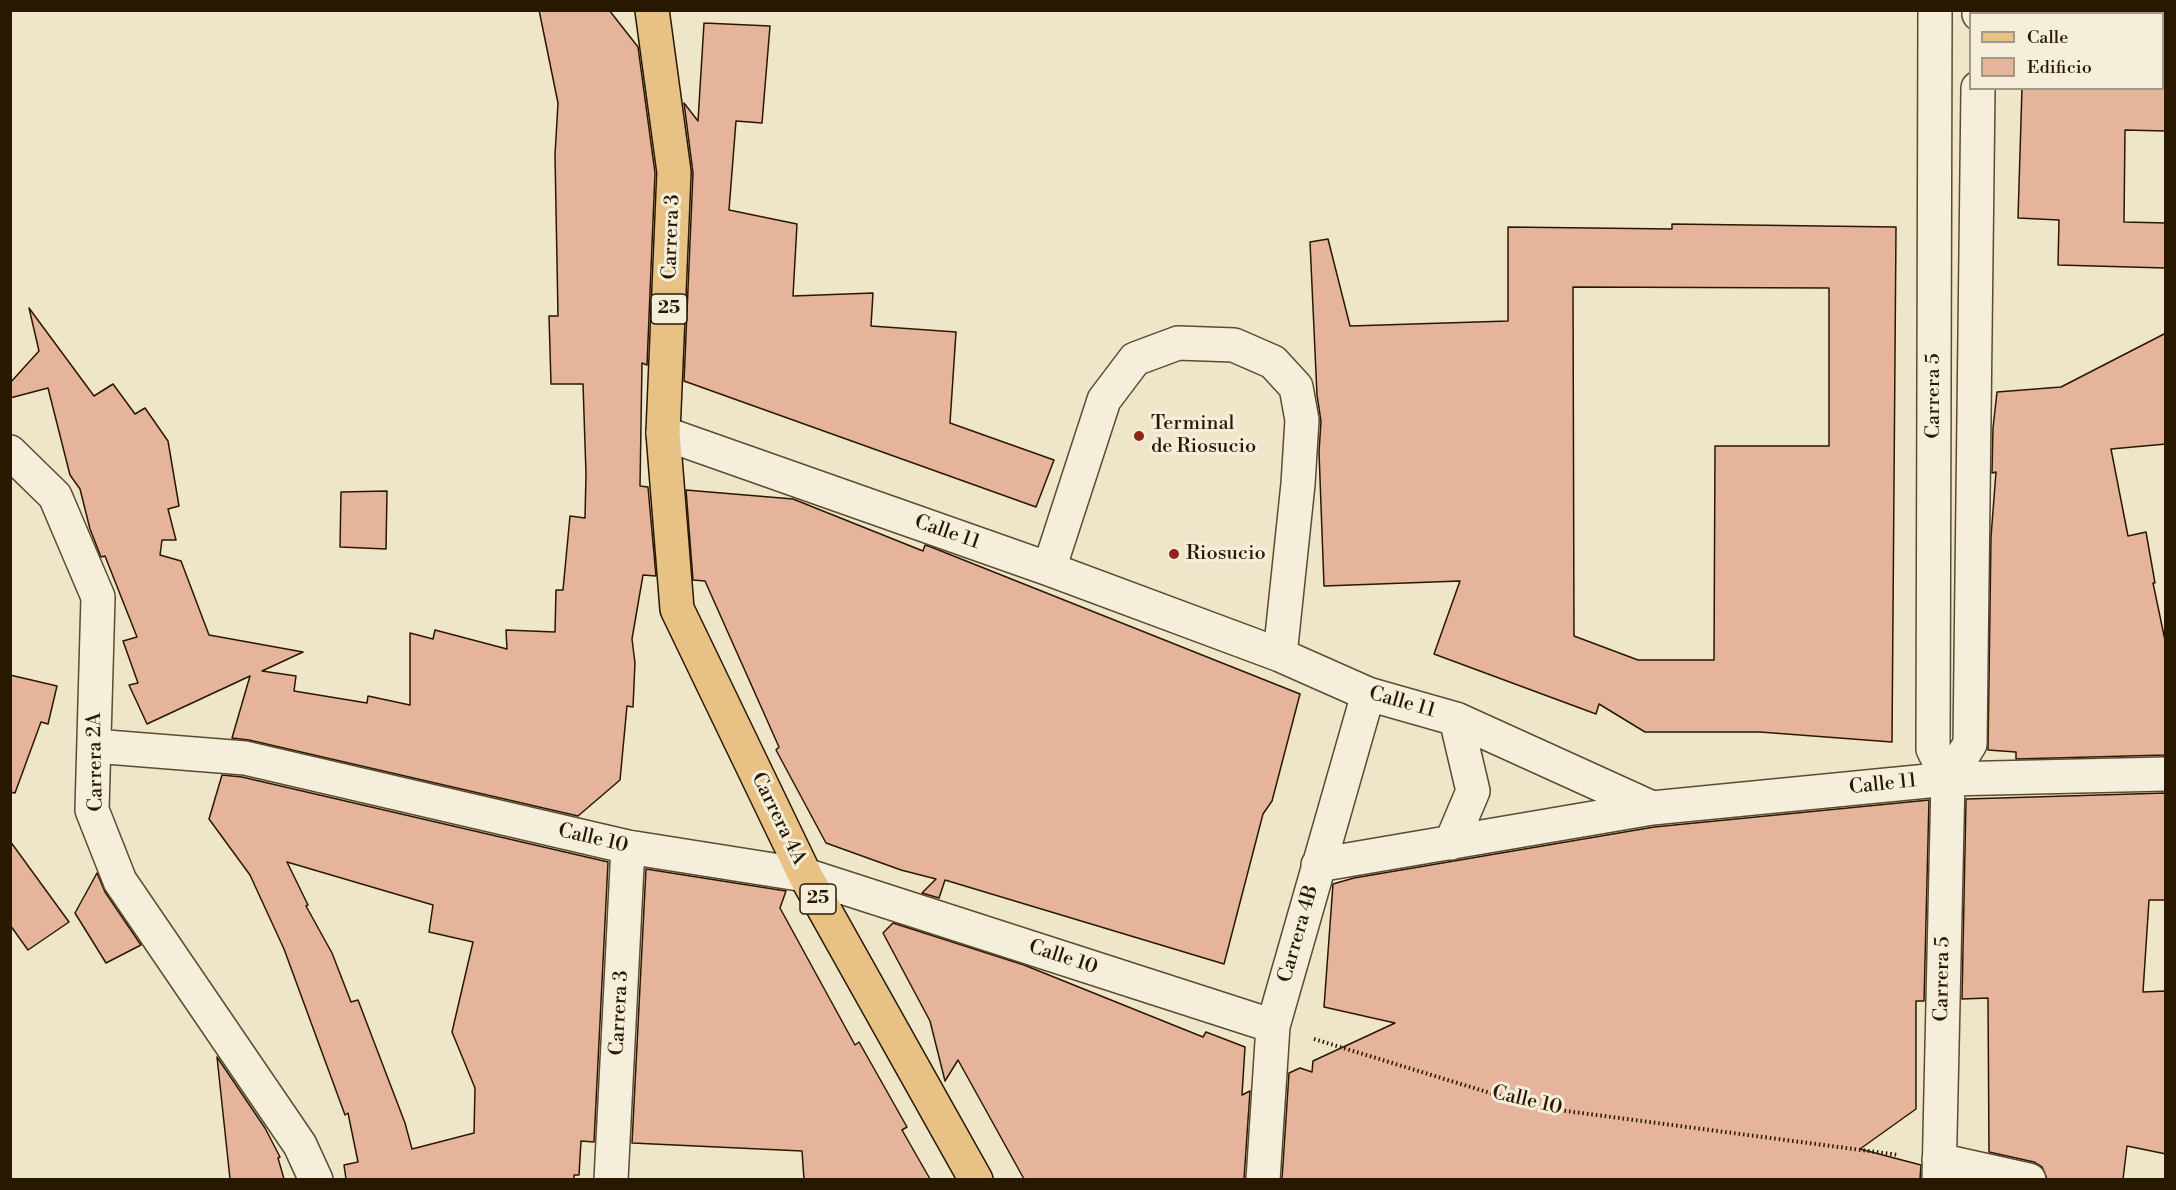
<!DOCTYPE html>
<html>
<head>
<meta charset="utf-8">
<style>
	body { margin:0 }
	#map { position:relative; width:2176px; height:1190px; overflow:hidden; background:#efe5c8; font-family:"Libre Bodoni",serif }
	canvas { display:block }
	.frame { position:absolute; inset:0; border:12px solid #291800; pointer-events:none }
	.legend { position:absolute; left:1969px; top:12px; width:195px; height:78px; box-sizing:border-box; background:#f5eedb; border:2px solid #a39883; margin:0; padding:8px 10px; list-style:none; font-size:18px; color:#291800 }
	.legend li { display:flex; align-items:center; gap:12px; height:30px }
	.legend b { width:30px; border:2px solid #a39883 }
</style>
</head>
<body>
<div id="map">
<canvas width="2176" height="1190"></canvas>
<div class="frame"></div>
<ul class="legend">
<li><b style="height:8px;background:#e8c284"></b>Calle</li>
<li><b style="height:16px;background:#e6b49b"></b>Edificio</li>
</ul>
</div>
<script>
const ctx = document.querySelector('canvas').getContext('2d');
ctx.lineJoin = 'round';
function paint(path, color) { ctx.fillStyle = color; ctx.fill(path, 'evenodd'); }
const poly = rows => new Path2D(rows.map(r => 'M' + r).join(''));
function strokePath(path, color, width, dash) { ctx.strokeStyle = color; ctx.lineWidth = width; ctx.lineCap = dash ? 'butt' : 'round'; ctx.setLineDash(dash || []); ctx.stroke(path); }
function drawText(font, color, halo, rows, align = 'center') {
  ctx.font = font + ' "Libre Bodoni",serif'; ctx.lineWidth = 6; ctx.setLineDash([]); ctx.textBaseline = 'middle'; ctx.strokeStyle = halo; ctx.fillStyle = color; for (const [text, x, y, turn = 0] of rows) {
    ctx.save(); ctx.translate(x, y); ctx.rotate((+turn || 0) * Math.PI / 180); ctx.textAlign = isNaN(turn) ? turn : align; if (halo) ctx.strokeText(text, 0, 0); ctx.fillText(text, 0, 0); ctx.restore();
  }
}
const building = poly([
	[539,10,609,10,638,47,655,173,647,365,642,363,640,486,648,487,656,576,643,575,632,639,635,663,633,707,627,706,620,780,578,816,249,740,232,738,250,676,147,724,129,685,138,683,123,641,137,637,105,556,101,557,90,529,80,489,70,475,48,388,10,398,10,383,39,351,29,308,94,396,113,384,135,414,145,408,168,441,179,506,168,509,176,540,162,540,160,555,181,561,209,635,303,652,262,671,296,676,294,691,367,703,368,696,410,705,410,633,433,639,435,630,507,649,506,630,555,632,556,590,563,590,570,516,585,518,586,474,583,384,551,384,549,316,558,316,555,155,558,103,539,10],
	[704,23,770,26,762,123,736,121,729,210,797,224,793,296,873,293,871,326,956,332,950,423,1054,460,1036,507,684,381,693,173,684,103,698,121,704,23],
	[2022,88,2166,88,2166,131,2125,130,2124,222,2166,223,2166,268,2058,265,2059,220,2018,218,2022,88],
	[1672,224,1896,227,1892,742,1760,732,1645,732,1599,704,1596,714,1434,654,1460,581,1324,586,1319,452,1321,421,1317,395,1310,242,1328,239,1350,326,1508,321,1508,227,1672,229,1672,224],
	[1573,287,1829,288,1829,446,1715,446,1714,660,1638,660,1574,636,1573,287],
	[2166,333,2166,444,2111,449,2128,536,2146,532,2155,583,2153,583,2166,645,2166,755,2016,759,2016,752,1988,750,1991,537,1996,472,1992,473,1993,428,1997,392,2061,387,2166,333],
	[686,490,793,499,923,551,925,545,931,547,1300,694,1272,801,1263,814,1224,964,945,880,939,898,922,893,936,879,901,870,826,843,776,750,779,747,705,581,693,580,686,490],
	[387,491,386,549,340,547,341,492,387,491],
	[10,675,57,686,48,724,41,722,15,793,10,792,10,675],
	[222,775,242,777,608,862,594,1142,581,1141,579,1175,574,1175,574,1179,346,1179,344,1165,358,1162,348,1113,345,1115,284,949,250,875,209,819,222,775],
	[287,862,433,905,429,932,473,942,452,1032,475,1088,474,1133,412,1149,405,1123,358,1000,351,1002,332,953,306,906,308,905,287,862],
	[2166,793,2166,900,2149,900,2143,992,2166,991,2166,1154,2127,1146,2123,1179,2047,1179,2042,1167,2034,1162,1989,1152,1988,998,1962,999,1966,799,2166,793],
	[1929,800,1924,1001,1916,1001,1916,1109,1860,1149,1921,1165,1920,1179,1282,1179,1289,1073,1300,1068,1312,1072,1313,1061,1395,1023,1324,1007,1333,884,1354,878,1654,827,1929,800],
	[10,841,69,922,28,950,10,925,10,841],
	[646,869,786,891,780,908,855,1045,859,1042,907,1127,902,1130,930,1179,804,1179,802,1151,632,1143,646,869],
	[97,873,105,892,141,945,106,963,75,913,97,873],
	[893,923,1024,965,1203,1037,1206,1032,1245,1047,1242,1095,1250,1091,1244,1179,1024,1179,958,1060,945,1081,930,1021,883,933,893,923],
	[217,1057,265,1128,280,1157,278,1158,284,1179,230,1179,217,1057]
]);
paint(building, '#e6b49b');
strokePath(building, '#291800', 1.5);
const minor = poly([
	[1935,10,1933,749,1948,779,1939,1180],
	[1979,14,1979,10],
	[663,433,1049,569,1280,655,1368,694,1456,719,1652,808,1948,779,2166,774],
	[10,452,55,496,98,597,92,810,120,881,300,1145,316,1180],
	[1049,569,1104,400,1135,359,1178,343,1234,345,1273,362,1296,387,1302,420,1298,484,1280,655],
	[94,746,245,758,628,847,805,875,1273,1026],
	[1948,779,1970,744,1978,88],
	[1451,843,1473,791,1456,719],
	[1318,865,1652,808],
	[1939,1160,2029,1180],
	[611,1180,628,847],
	[1263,1180,1273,1026,1368,694]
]);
const major = poly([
	[652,10,674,172,663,433,677,609,805,875,976,1180]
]);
strokePath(minor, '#5a4b32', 36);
strokePath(major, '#291800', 36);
strokePath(poly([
	[1314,1039,1536,1107,1899,1155]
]), '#291800', 4, [1.5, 3]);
strokePath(minor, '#f5eedb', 33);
strokePath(major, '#e8c284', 33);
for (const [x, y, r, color] of [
	[1139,436,6,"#8f2418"],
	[1174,554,6,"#8f2418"]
]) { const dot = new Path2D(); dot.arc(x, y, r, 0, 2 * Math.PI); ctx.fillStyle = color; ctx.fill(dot); strokePath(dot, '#f5eedb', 2); }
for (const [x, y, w] of [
	[669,309,36],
	[818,899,36]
]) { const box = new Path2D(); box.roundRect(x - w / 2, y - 15, w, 30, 4.5); ctx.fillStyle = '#f5eedb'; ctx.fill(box); strokePath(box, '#291800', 1.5); }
drawText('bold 18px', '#291800', null, [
	["25",669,309],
	["25",818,899]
]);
drawText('20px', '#291800', '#f5eedb', [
	["Carrera 3",672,237,-88],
	["Carrera 5",1934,396,-90],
	["Calle 11",947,533,19],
	["Calle 11",1402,703,16],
	["Carrera 2A",96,762,-91],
	["Calle 11",1883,785,-6],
	["Carrera 4A",778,819,64],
	["Calle 10",593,839,13],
	["Carrera 4B",1299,934,-74],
	["Calle 10",1063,958,18],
	["Carrera 5",1943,979,-89],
	["Carrera 3",620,1013,-87],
	["Calle 10",1527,1101,13]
]);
drawText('20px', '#291800', '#f5eedb', [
	["Terminal",1151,424],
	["de Riosucio",1151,447],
	["Riosucio",1186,554]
], 'left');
</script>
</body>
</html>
